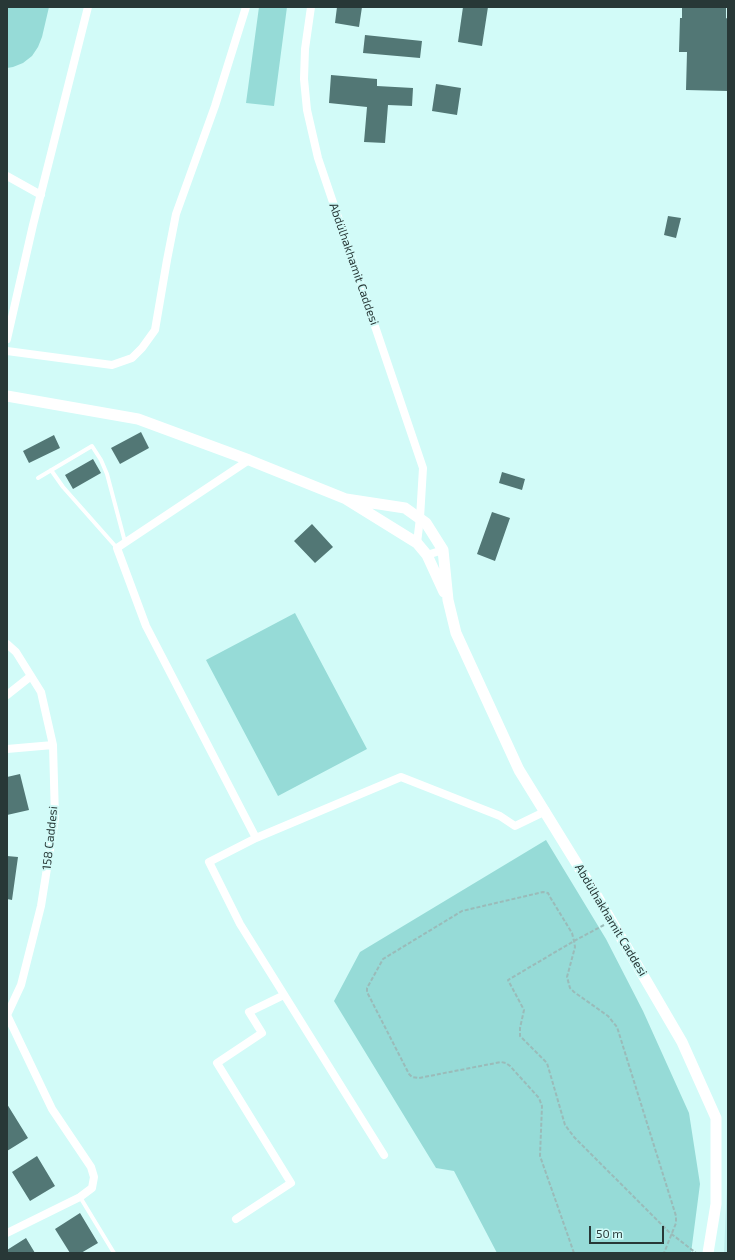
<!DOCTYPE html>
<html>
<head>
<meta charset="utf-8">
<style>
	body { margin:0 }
	#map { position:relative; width:735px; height:1260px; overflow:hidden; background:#d2fbf8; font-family:"Exo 2",sans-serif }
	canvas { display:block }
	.frame { position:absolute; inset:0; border:8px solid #283837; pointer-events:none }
	.scale { position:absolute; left:589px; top:1226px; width:75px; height:18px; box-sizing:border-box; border:2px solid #283837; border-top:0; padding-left:5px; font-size:12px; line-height:14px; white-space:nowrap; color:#283837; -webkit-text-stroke:3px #d2fbf8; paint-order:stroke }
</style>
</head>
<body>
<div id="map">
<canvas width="735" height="1260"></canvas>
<div class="frame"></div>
<div class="scale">50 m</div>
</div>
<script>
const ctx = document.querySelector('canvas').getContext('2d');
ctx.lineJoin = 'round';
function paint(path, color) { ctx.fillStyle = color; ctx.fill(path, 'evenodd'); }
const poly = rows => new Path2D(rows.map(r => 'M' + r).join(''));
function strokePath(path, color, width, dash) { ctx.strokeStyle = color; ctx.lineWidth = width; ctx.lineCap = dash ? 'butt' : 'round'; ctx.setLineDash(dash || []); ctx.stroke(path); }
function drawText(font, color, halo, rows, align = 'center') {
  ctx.font = font + ' "Exo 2",sans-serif'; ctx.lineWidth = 4; ctx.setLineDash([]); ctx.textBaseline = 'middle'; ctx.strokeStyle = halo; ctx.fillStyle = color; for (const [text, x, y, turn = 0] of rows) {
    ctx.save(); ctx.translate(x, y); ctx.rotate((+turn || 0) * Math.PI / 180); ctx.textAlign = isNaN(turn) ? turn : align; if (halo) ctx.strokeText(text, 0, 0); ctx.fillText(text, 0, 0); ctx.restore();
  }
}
paint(poly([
	[728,1160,728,1253,724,1253]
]), '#bdedeb');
paint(poly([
	[7,7,49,7,42,37,38,47,32,56,23,63,13,67,7,68],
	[259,7,287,7,274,106,246,103],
	[295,613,367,749,278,796,206,660],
	[546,840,606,939,643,1011,689,1113,700,1184,691,1253,497,1253,454,1171,436,1168,334,1001,360,952]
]), '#96dbd7');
paint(poly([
	[337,7,362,7,359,27,335,23],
	[463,7,488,7,482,46,458,42],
	[682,7,726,7,726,18,728,19,728,91,686,90,687,52,679,52,680,18,682,18],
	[365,35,422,41,420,58,363,53],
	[331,75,377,79,377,86,413,88,412,106,388,105,385,143,364,142,367,107,329,103],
	[436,84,461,88,457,115,432,111],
	[668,216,681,218,676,238,664,235],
	[141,432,149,448,120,464,111,448],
	[54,435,60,448,29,463,23,451],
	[93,459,101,473,73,489,65,475],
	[502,472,525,479,522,490,499,483],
	[492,512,510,518,495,561,477,554],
	[312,524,333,547,315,563,294,541],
	[20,774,29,810,7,815,7,777],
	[7,856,18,857,12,900,7,899],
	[7,1104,28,1138,7,1151],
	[37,1156,55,1186,30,1201,12,1172],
	[80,1213,98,1243,81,1253,70,1253,55,1229],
	[26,1238,35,1253,7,1253,7,1250]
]), '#527775');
strokePath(poly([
	[604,925,574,941,508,980,524,1010,520,1028,520,1036,547,1063,565,1125,574,1137,669,1232,696,1253],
	[574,1253,540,1156,542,1106,539,1098,510,1066,506,1063,501,1062,419,1078,412,1077,409,1074,367,992,367,988,383,959,462,911,543,892,548,893,550,897,572,933,574,941,575,947,567,977,570,988,574,992,608,1016,617,1027,676,1216,676,1223,664,1253]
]), '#9abbb9', 2, [4, 2]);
strokePath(poly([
	[51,470,63,487,117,548],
	[38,478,92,446,101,460,107,474,125,542],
	[80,1197,114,1253]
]), '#fff', 4);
strokePath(poly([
	[311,7,305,49,304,79,307,110,318,158,423,468,420,518,417,543],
	[7,176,41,195],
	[7,339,33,225,88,7],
	[7,351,112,365,132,358,142,348,155,330,167,260,176,214,215,106,246,7],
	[249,460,117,548,146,626,256,838,401,777,500,816,515,826,546,811],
	[427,555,443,550],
	[7,644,16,652,41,692,53,745,55,818,41,906,21,985,7,1015],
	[7,695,31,676],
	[7,749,53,745],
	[256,838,209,862,240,924,384,1155],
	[7,1015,52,1109,91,1167,94,1177,92,1188,80,1197,7,1233],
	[236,1219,291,1183,217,1063,262,1033,249,1012,284,995]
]), '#fff', 8);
strokePath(poly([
	[7,396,138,419,249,460,346,499,417,543,427,555,444,592],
	[346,499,405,508,426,523,443,550,448,600,456,633,519,770,598,898,682,1042,716,1118,716,1204,708,1253]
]), '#fff', 11);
drawText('12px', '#283837', '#d2fbf8', [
	["Abdülhakhamit Caddesi",354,264,71],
	["158 Caddesi",50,838,-84],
	["Abdülhakhamit Caddesi",611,920,59]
]);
</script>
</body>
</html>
